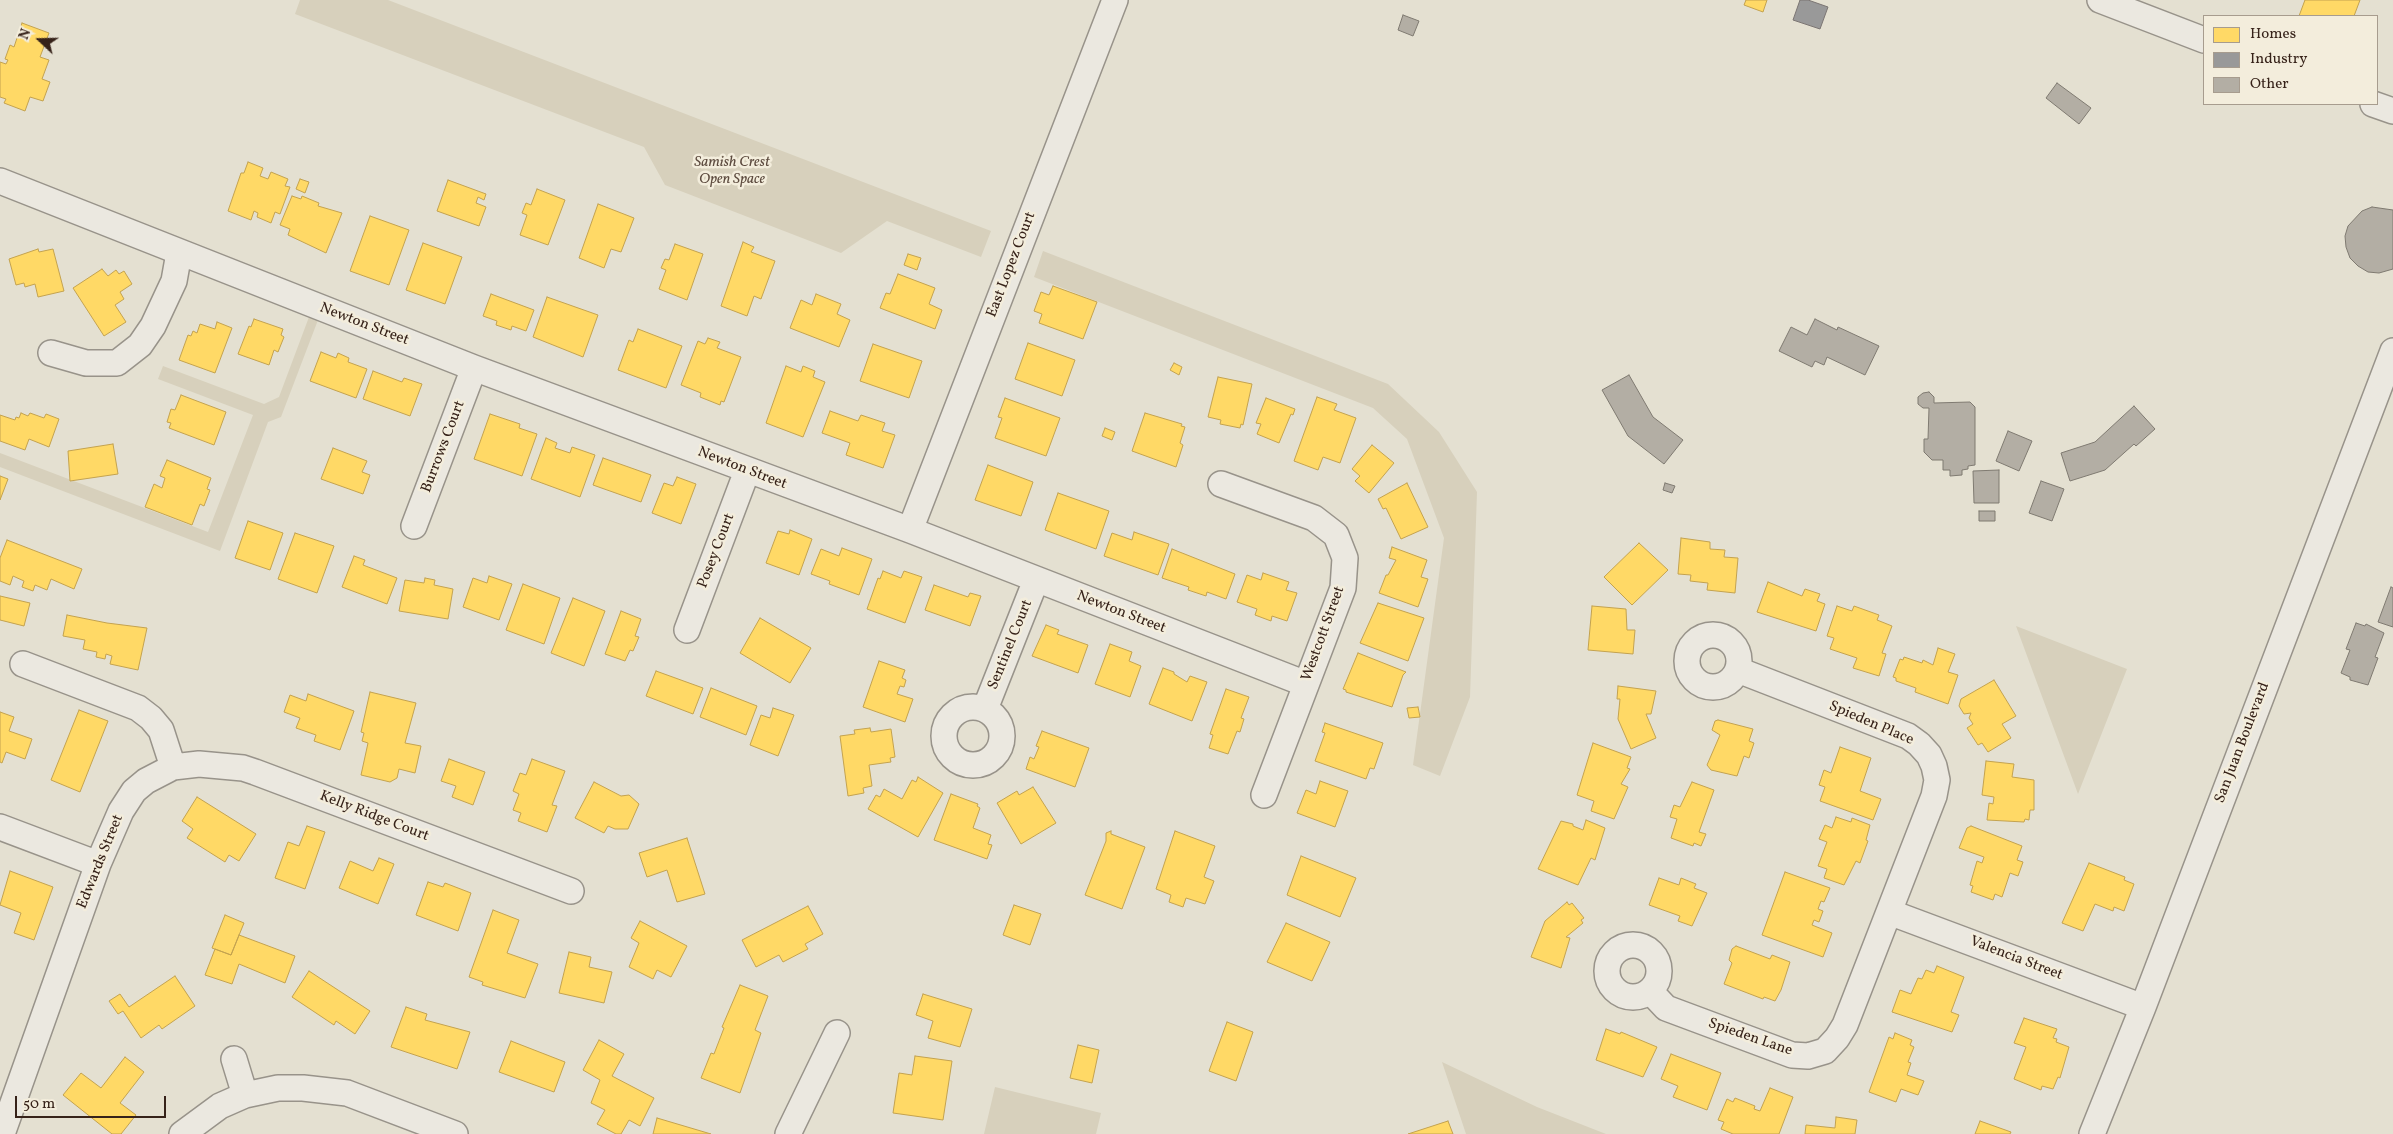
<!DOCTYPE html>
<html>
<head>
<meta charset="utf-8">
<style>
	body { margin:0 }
	#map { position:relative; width:2393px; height:1134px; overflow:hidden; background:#e4e0d1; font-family:Vollkorn,serif }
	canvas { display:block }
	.legend { position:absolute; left:2203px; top:15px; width:175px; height:90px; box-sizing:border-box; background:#f3eddc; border:1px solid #a79c8e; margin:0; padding:6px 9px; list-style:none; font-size:15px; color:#362219 }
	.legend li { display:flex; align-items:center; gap:10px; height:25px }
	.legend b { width:25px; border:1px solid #a79c8e }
	.north { position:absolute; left:15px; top:15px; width:50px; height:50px; -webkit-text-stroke:4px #f3eddc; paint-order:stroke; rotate:291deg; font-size:14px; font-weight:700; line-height:20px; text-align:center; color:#362219 }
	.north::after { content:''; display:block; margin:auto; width:18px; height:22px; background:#362219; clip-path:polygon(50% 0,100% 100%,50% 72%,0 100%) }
	.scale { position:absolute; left:15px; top:1096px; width:151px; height:22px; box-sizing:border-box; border:2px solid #362219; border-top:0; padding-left:6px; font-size:15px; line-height:18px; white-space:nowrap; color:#362219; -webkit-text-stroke:4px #f3eddc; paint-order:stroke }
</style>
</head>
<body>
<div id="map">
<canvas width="2393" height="1134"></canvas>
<ul class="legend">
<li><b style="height:14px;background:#ffd966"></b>Homes</li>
<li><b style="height:14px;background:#999"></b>Industry</li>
<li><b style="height:14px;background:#b3aea4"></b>Other</li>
</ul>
<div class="north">N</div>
<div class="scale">50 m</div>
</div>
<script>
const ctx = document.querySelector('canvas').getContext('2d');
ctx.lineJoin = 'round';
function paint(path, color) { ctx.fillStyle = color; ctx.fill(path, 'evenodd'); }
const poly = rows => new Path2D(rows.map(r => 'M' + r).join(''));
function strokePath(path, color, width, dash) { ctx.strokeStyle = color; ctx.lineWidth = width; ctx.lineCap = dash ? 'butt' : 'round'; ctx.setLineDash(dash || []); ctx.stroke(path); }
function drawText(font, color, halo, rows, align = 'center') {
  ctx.font = font + ' Vollkorn,serif'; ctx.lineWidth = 5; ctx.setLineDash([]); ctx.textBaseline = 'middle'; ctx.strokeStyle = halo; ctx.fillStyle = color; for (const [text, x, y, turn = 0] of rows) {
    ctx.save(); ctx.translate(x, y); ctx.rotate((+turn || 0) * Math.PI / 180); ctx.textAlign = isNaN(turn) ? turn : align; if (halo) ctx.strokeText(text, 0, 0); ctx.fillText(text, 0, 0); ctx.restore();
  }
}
paint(poly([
	[300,0,388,0,991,231,981,257,887,221,841,253,665,185,644,147,295,14],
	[1043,251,1388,384,1439,432,1477,492,1470,697,1440,776,1413,765,1444,538,1407,439,1373,408,1034,277],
	[309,317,318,320,281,417,268,422,220,551,0,467,0,453,208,532,253,415,158,379,163,366,264,404,279,397],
	[2016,626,2127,669,2078,794],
	[1442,1062,1537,1107,1606,1134,1466,1134],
	[995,1087,1101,1113,1096,1134,984,1134]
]), '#d7d0bc');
const homes = poly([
	[1746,0,1767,0,1763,12,1744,5,1746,0],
	[2305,0,2360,0,2354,16,2299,16,2305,0],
	[22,23,49,33,40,57,49,60,42,79,50,82,43,101,30,97,25,111,4,103,6,99,0,97,0,62,6,64,8,60,5,59,10,45,14,47,22,23],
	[248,162,263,168,260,176,268,179,271,172,288,179,285,186,290,187,280,214,275,212,271,223,257,217,258,213,254,211,251,220,228,211,241,173,244,173,248,162],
	[300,179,309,182,305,193,296,189,300,179],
	[448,180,486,194,484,200,478,197,476,203,486,207,479,226,437,211,448,180],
	[537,189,565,200,548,245,520,235,527,215,522,213,526,203,531,205,537,189],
	[292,196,301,199,302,196,319,203,318,206,342,213,326,253,288,235,290,229,280,225,292,196],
	[598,204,634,218,621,252,611,249,604,268,579,258,598,204],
	[370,216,409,230,389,285,350,271,370,216],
	[743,242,754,247,751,252,775,261,761,299,754,296,747,316,721,306,743,242],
	[423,243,462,257,445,304,406,290,423,243],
	[675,244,703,254,687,300,659,289,666,270,661,268,665,259,669,260,675,244],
	[38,249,39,252,53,249,64,291,38,297,35,284,25,287,24,283,16,285,9,259,38,249],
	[908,254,921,258,917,270,904,265,908,254],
	[102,269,108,276,116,270,119,274,124,271,132,284,120,292,124,299,115,305,126,322,104,336,73,288,102,269],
	[898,274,935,288,929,304,942,310,935,329,880,308,886,293,890,294,898,274],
	[1053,286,1097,302,1083,339,1039,323,1042,314,1034,311,1041,292,1049,295,1053,286],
	[491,294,534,310,526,331,512,326,511,330,496,325,497,321,483,316,491,294],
	[816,294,841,304,837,314,850,320,839,347,790,328,801,300,812,305,816,294],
	[547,297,598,315,583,357,533,337,547,297],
	[254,319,283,329,281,335,284,337,278,352,274,350,269,365,238,354,249,326,251,327,254,319],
	[217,322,232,328,215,373,179,360,188,335,191,336,193,331,197,333,200,324,215,329,217,322],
	[638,329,682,346,666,388,618,370,629,340,633,342,638,329],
	[708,338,720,342,717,348,741,357,724,402,721,401,720,405,700,397,701,393,681,385,698,341,705,344,708,338],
	[1028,343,1075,360,1062,396,1015,379,1028,343],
	[873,344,922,361,909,398,860,381,873,344],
	[321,352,336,358,338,353,349,358,348,362,367,369,356,398,310,381,321,352],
	[1174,363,1182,367,1179,375,1170,370,1174,363],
	[786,366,801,372,803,366,815,371,813,377,825,382,803,437,766,423,786,366],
	[373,371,402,382,404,378,422,384,410,416,363,399,373,371],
	[1218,377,1252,384,1243,425,1241,424,1240,428,1220,424,1221,420,1208,417,1218,377],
	[181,395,226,412,214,445,169,428,171,423,167,422,171,409,175,410,181,395],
	[1317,397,1337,404,1334,410,1356,418,1340,463,1323,457,1318,470,1294,461,1317,397],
	[1005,398,1060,418,1046,456,995,438,1002,418,998,417,1005,398],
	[1266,398,1295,409,1293,415,1291,414,1279,443,1257,434,1261,424,1256,423,1266,398],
	[830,411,858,421,861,415,885,423,882,431,895,435,883,468,846,455,850,443,822,433,830,411],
	[21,413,28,416,30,413,44,418,46,414,59,419,49,447,29,439,25,450,0,441,0,415,15,420,16,417,19,418,21,413],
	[1145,413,1182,424,1181,426,1185,427,1180,443,1183,445,1176,467,1132,451,1145,413],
	[490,414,520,424,519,428,537,434,522,476,474,459,490,414],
	[1105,428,1115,432,1112,440,1102,436,1105,428],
	[546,438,557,443,555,448,570,453,572,447,595,455,580,497,531,479,546,438],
	[113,444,118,474,70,481,68,451,113,444],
	[1372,445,1394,463,1369,493,1355,481,1360,476,1352,469,1372,445],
	[333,448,367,461,362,472,370,475,363,494,321,479,333,448],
	[603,458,651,475,641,502,593,485,603,458],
	[167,460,211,478,207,489,210,490,204,506,200,504,192,525,145,507,154,484,162,488,165,478,160,476,167,460],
	[988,465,1033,482,1021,516,975,500,988,465],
	[0,476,8,479,0,500,0,476],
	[677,477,696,484,681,524,652,513,664,483,673,486,677,477],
	[1407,483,1428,527,1401,539,1386,508,1383,509,1378,499,1407,483],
	[1058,493,1109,511,1096,549,1045,530,1058,493],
	[248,521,283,533,270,570,235,558,248,521],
	[790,530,812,539,799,575,766,563,778,531,789,534,790,530],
	[1134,532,1169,544,1158,575,1104,556,1112,533,1132,540,1134,532],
	[295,533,334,546,317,593,278,579,295,533],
	[1681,538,1710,542,1710,549,1725,550,1724,557,1738,558,1735,593,1707,590,1708,583,1690,581,1691,575,1678,574,1681,538],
	[7,540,82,569,74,589,51,579,47,590,35,585,33,591,22,587,24,581,13,576,10,585,0,581,0,558,7,540],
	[1639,543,1668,570,1632,605,1604,577,1639,543],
	[1392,547,1427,560,1421,577,1428,579,1418,607,1379,593,1386,575,1388,575,1396,560,1389,558,1392,547],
	[842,548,872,559,859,595,829,584,830,581,811,574,821,549,839,556,842,548],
	[1172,549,1235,574,1226,599,1207,592,1206,596,1188,590,1189,587,1162,578,1172,549],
	[354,556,365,560,363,565,397,578,387,604,342,587,354,556],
	[883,571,901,578,904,571,922,577,905,623,867,609,878,578,880,579,883,571],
	[1263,573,1289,582,1286,590,1297,593,1287,621,1272,616,1271,621,1255,615,1257,609,1237,602,1247,575,1261,580,1263,573],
	[489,576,512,584,499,620,463,607,473,578,487,583,489,576],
	[425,578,435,580,434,585,453,589,448,619,399,611,405,580,424,583,425,578],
	[1768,582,1802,596,1805,589,1820,594,1817,601,1825,604,1816,631,1757,612,1768,582],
	[523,584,560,598,544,644,506,630,523,584],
	[934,585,968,597,970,593,981,596,970,626,925,610,934,585],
	[0,596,30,603,24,626,0,620,0,596],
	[573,598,605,611,584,666,551,653,573,598],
	[1378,603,1424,618,1408,661,1360,643,1378,603],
	[1592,606,1626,609,1627,630,1635,630,1633,654,1588,650,1592,606],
	[1837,606,1852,611,1854,606,1879,615,1877,620,1892,626,1882,653,1886,654,1879,676,1853,668,1857,658,1830,649,1834,638,1827,636,1837,606],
	[621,611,641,619,635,636,639,637,633,651,630,650,625,661,605,654,621,611],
	[67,615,107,623,147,628,138,670,110,664,112,656,106,654,105,659,96,657,97,652,83,649,85,640,63,636,67,615],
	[760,618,811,648,790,683,740,653,760,618],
	[1046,625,1059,630,1057,634,1088,645,1078,673,1032,656,1046,625],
	[1110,644,1132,652,1129,661,1141,666,1130,697,1095,684,1110,644],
	[1938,648,1955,654,1948,672,1958,675,1948,704,1915,692,1916,688,1896,681,1896,678,1893,677,1900,659,1903,660,1904,657,1922,663,1923,660,1933,665,1938,648],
	[1358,653,1406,672,1403,675,1392,707,1346,692,1346,690,1343,689,1358,653],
	[879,661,905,670,902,678,906,680,904,687,900,686,897,694,913,699,905,722,863,707,879,661],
	[1163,668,1174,672,1174,674,1187,682,1190,676,1207,682,1192,721,1149,704,1163,668],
	[656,671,703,688,693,714,646,696,656,671],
	[1994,680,2016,716,2002,724,2011,738,1988,752,1982,743,1978,745,1967,728,1973,724,1969,718,1971,713,1964,714,1959,706,1961,699,1994,680],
	[1618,686,1656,691,1651,714,1646,714,1656,738,1631,749,1618,719,1620,699,1617,699,1618,686],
	[711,688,757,706,746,735,700,717,711,688],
	[1226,689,1249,697,1241,718,1244,719,1240,732,1237,731,1228,754,1209,748,1213,735,1210,734,1226,689],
	[370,692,416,703,405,743,421,746,415,773,399,769,397,778,390,782,361,775,368,743,362,741,364,733,361,732,370,692],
	[308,694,354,711,340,750,314,741,316,735,296,728,300,718,284,712,290,695,306,701,308,694],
	[1418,707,1420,717,1409,718,1407,708,1418,707],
	[773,708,794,715,778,756,750,745,761,715,770,718,773,708],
	[79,710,108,721,80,792,51,780,79,710],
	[0,712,14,717,9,731,32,739,25,759,6,752,2,763,0,762,0,712],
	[1718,720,1753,729,1749,741,1754,743,1749,758,1744,756,1737,776,1711,770,1707,765,1720,735,1712,730,1715,721,1718,720],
	[1325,723,1383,743,1374,769,1370,768,1366,779,1315,761,1325,733,1322,732,1325,723],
	[870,728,871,732,891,729,895,757,890,758,891,762,869,765,872,786,863,788,864,793,848,796,840,736,855,734,854,730,870,728],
	[1042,731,1089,748,1075,787,1026,769,1030,757,1034,759,1039,747,1036,746,1042,731],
	[1593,743,1631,757,1627,768,1630,769,1621,784,1628,787,1614,819,1591,811,1594,801,1577,795,1593,743],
	[1840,747,1871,758,1860,791,1881,799,1873,820,1820,801,1825,787,1819,785,1824,770,1831,773,1840,747],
	[449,759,485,772,473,805,452,797,456,786,441,781,449,759],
	[532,759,565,771,552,805,557,806,547,832,518,821,521,813,513,810,519,794,513,791,520,773,526,775,532,759],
	[1986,761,2014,764,2012,777,2034,780,2034,810,2030,810,2029,820,2025,819,2024,822,1987,820,1989,803,1993,804,1994,797,1982,795,1986,761],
	[918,777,943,793,918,837,868,809,876,795,880,797,884,789,902,799,912,780,916,782,918,777],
	[1320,781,1348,791,1335,827,1297,813,1306,790,1316,794,1320,781],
	[594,782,621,796,629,795,639,804,628,829,615,829,608,826,604,833,575,818,594,782],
	[1692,782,1714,790,1699,832,1706,834,1701,846,1694,843,1693,846,1671,838,1677,819,1670,817,1674,805,1680,807,1692,782],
	[1033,787,1056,823,1021,844,997,803,1017,791,1019,795,1033,787],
	[951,794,978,804,977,806,980,808,973,828,991,835,988,844,992,845,987,859,934,840,951,794],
	[197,797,256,834,239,861,229,855,225,862,187,838,193,829,182,821,197,797],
	[1836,817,1851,822,1852,818,1870,825,1866,840,1868,841,1860,863,1856,861,1844,885,1824,878,1827,869,1818,866,1827,842,1819,839,1825,825,1832,828,1836,817],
	[1586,820,1605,828,1595,860,1591,858,1578,885,1538,869,1561,821,1573,824,1573,826,1583,830,1586,820],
	[307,826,325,832,305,889,275,878,288,842,299,846,307,826],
	[1971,826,2022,846,2017,860,2023,862,2018,876,2010,873,2002,897,1995,894,1993,900,1971,892,1973,886,1970,885,1977,861,1982,863,1984,857,1959,848,1967,828,1971,826],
	[1111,831,1111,834,1145,847,1122,909,1085,895,1106,841,1106,833,1111,831],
	[1175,831,1215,846,1204,877,1214,881,1205,904,1186,898,1183,907,1169,902,1171,895,1156,889,1175,831],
	[687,838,705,894,677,902,667,870,647,877,639,853,687,838],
	[1301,856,1356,878,1340,917,1287,895,1301,856],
	[379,858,394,864,378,904,339,888,350,861,373,871,379,858],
	[2089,863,2125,877,2124,880,2134,884,2124,911,2114,907,2113,911,2095,904,2083,931,2062,923,2089,863],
	[10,871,53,887,34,940,14,933,21,913,0,905,10,871],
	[1785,872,1830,888,1824,902,1821,901,1818,909,1823,911,1819,922,1814,920,1812,925,1832,933,1823,957,1762,935,1785,872],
	[1659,878,1679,885,1681,878,1696,884,1694,888,1707,893,1692,926,1678,921,1680,916,1649,905,1659,878],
	[428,882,443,887,445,883,471,893,458,931,416,915,428,882],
	[1567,902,1569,905,1572,903,1584,918,1581,920,1583,923,1566,937,1570,938,1561,968,1531,957,1545,921,1567,902],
	[1014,905,1041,914,1030,945,1003,935,1014,905],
	[808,906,823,934,805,944,808,949,783,962,779,955,756,967,742,940,808,906],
	[493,910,519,920,507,953,538,964,525,998,482,985,483,982,469,977,493,910],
	[225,915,244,923,231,955,212,948,225,915],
	[640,921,687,946,671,977,657,970,653,979,629,967,639,943,631,938,640,921],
	[1286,923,1330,942,1312,981,1267,962,1286,923],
	[239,935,295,956,285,983,239,964,232,984,205,975,215,949,231,955,239,935],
	[1736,946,1770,959,1772,955,1790,962,1781,990,1775,1001,1764,997,1763,999,1724,984,1732,963,1729,960,1732,949,1736,946],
	[569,952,591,957,589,967,612,972,604,1003,559,993,569,952],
	[1937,966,1964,977,1951,1012,1959,1015,1952,1032,1892,1012,1900,990,1911,994,1918,978,1922,979,1926,970,1934,973,1937,966],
	[309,971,370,1011,355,1034,336,1021,334,1025,292,997,309,971],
	[175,976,195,1006,162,1029,159,1025,141,1038,123,1011,118,1014,109,1001,120,994,129,1007,175,976],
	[740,985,768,996,755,1030,761,1033,740,1093,701,1078,711,1053,714,1054,724,1028,722,1027,740,985],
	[923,994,972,1009,960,1047,928,1038,933,1021,916,1015,923,994],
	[406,1007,427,1014,425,1020,470,1032,457,1069,391,1047,406,1007],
	[2024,1018,2057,1029,2053,1038,2057,1039,2056,1042,2069,1047,2060,1078,2058,1077,2053,1089,2042,1086,2041,1090,2014,1079,2026,1047,2014,1043,2024,1018],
	[1227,1022,1253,1032,1236,1081,1209,1071,1227,1022],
	[1606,1029,1620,1034,1621,1032,1657,1047,1643,1077,1596,1060,1606,1029],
	[1895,1033,1912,1040,1910,1045,1914,1047,1908,1062,1911,1063,1907,1075,1924,1081,1918,1095,1901,1089,1896,1102,1869,1092,1889,1037,1893,1039,1895,1033],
	[599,1040,624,1054,612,1076,654,1098,640,1126,629,1120,621,1134,616,1134,597,1124,605,1110,591,1103,600,1080,583,1070,599,1040],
	[511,1041,565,1062,554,1092,499,1072,511,1041],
	[1078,1045,1099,1050,1092,1083,1070,1078,1078,1045],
	[1671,1054,1721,1073,1707,1110,1673,1097,1678,1086,1661,1079,1671,1054],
	[915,1056,952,1061,943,1120,893,1113,899,1073,912,1075,915,1056],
	[125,1057,144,1072,120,1103,136,1115,121,1134,112,1134,63,1095,81,1073,101,1088,125,1057],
	[1770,1088,1793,1097,1779,1134,1733,1134,1721,1129,1724,1122,1718,1120,1727,1099,1733,1102,1735,1098,1755,1106,1754,1109,1760,1111,1770,1088],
	[1836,1117,1857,1120,1855,1134,1805,1134,1806,1125,1835,1128,1836,1117],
	[657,1118,711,1134,653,1134,657,1118],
	[1448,1121,1453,1134,1408,1134,1448,1121],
	[1980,1121,2011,1132,2010,1134,1975,1134,1980,1121]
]);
paint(homes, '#ffd966');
strokePath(homes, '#c3a24f', 1);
const industry = poly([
	[1800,0,1808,0,1828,7,1820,29,1793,20,1800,0]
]);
paint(industry, '#999');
strokePath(industry, '#7b7573', 1);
const building = poly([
	[1403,15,1419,21,1413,36,1398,30,1403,15],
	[2057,83,2091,108,2079,124,2046,98,2057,83],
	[2372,207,2393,210,2393,269,2379,273,2368,272,2358,266,2350,258,2346,247,2345,236,2348,226,2362,211,2372,207],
	[1815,319,1837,330,1838,327,1879,346,1865,375,1827,357,1824,365,1815,361,1812,367,1779,351,1791,327,1807,335,1815,319],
	[1629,375,1653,417,1683,440,1664,464,1628,436,1602,390,1629,375],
	[1929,392,1934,397,1934,403,1970,402,1975,407,1975,465,1968,466,1968,469,1962,470,1962,475,1950,476,1950,470,1943,470,1943,460,1932,460,1924,452,1924,439,1928,439,1929,408,1923,408,1918,404,1918,397,1923,393,1929,392],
	[2134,406,2155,429,2136,446,2134,444,2105,470,2070,481,2061,453,2095,442,2134,406],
	[2008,431,2032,441,2019,471,1996,461,2008,431],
	[1999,470,1999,503,1974,503,1973,471,1999,470],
	[2041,481,2064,489,2052,521,2029,513,2041,481],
	[1665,483,1675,486,1672,493,1663,490,1665,483],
	[1979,511,1995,511,1995,521,1979,521,1979,511],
	[2391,587,2393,588,2393,627,2378,622,2391,587],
	[2356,623,2365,626,2366,624,2384,633,2375,657,2378,658,2368,685,2350,680,2350,677,2341,673,2350,650,2346,649,2356,623]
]);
paint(building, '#b3aea4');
strokePath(building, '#7f7a71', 1);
const minor = poly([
	[2100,0,2204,40],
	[2373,104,2393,111],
	[0,181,474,368,910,530,1306,684],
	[51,353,86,363,117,363,140,345,153,326,174,281,179,253],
	[1221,484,1314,518,1336,535,1345,558,1343,588,1264,795],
	[414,526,474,368],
	[910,530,1115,0],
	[687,630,747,471],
	'1687 661a26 26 0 1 1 52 0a26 26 0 1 1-52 0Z',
	'944 736a29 29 0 1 1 58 0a29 29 0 1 1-58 0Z',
	[985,709,1036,580],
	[173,767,199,764,243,768,255,772,571,891],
	[0,827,98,864],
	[1889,912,2143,1007],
	'1607 971a26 26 0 1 1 52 0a26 26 0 1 1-52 0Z',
	[1650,991,1666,1008,1792,1055,1808,1056,1825,1051,1837,1038,1845,1025,1934,796,1937,780,1934,766,1929,755,1919,744,1908,736,1738,670],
	[234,1059,245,1095],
	[2,1134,98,864,121,811,134,791,146,781,173,767,161,730,151,718,138,708,23,664],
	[182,1134,220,1106,245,1095,278,1088,303,1088,347,1093,455,1134],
	[788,1134,837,1033],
	[2092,1134,2143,1007,2393,351]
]);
strokePath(minor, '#98938a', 28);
strokePath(minor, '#ebe8e0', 25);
drawText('italic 15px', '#5c4a3e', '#f3eddc', [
	["Samish Crest",732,163],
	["Open Space",732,180]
]);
drawText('15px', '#362219', '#f3eddc', [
	["East Lopez Court",1012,265,-69],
	["Newton Street",364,325,21],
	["Burrows Court",444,447,-69],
	["Newton Street",742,469,21],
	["Posey Court",717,551,-69],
	["Newton Street",1121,613,21],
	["Westcott Street",1324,634,-70],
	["Sentinel Court",1011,645,-68],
	["Spieden Place",1871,724,23],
	["San Juan Boulevard",2243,743,-69],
	["Kelly Ridge Court",374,817,21],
	["Edwards Street",101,862,-68],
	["Valencia Street",2016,959,21],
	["Spieden Lane",1750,1038,19]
]);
</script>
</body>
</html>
